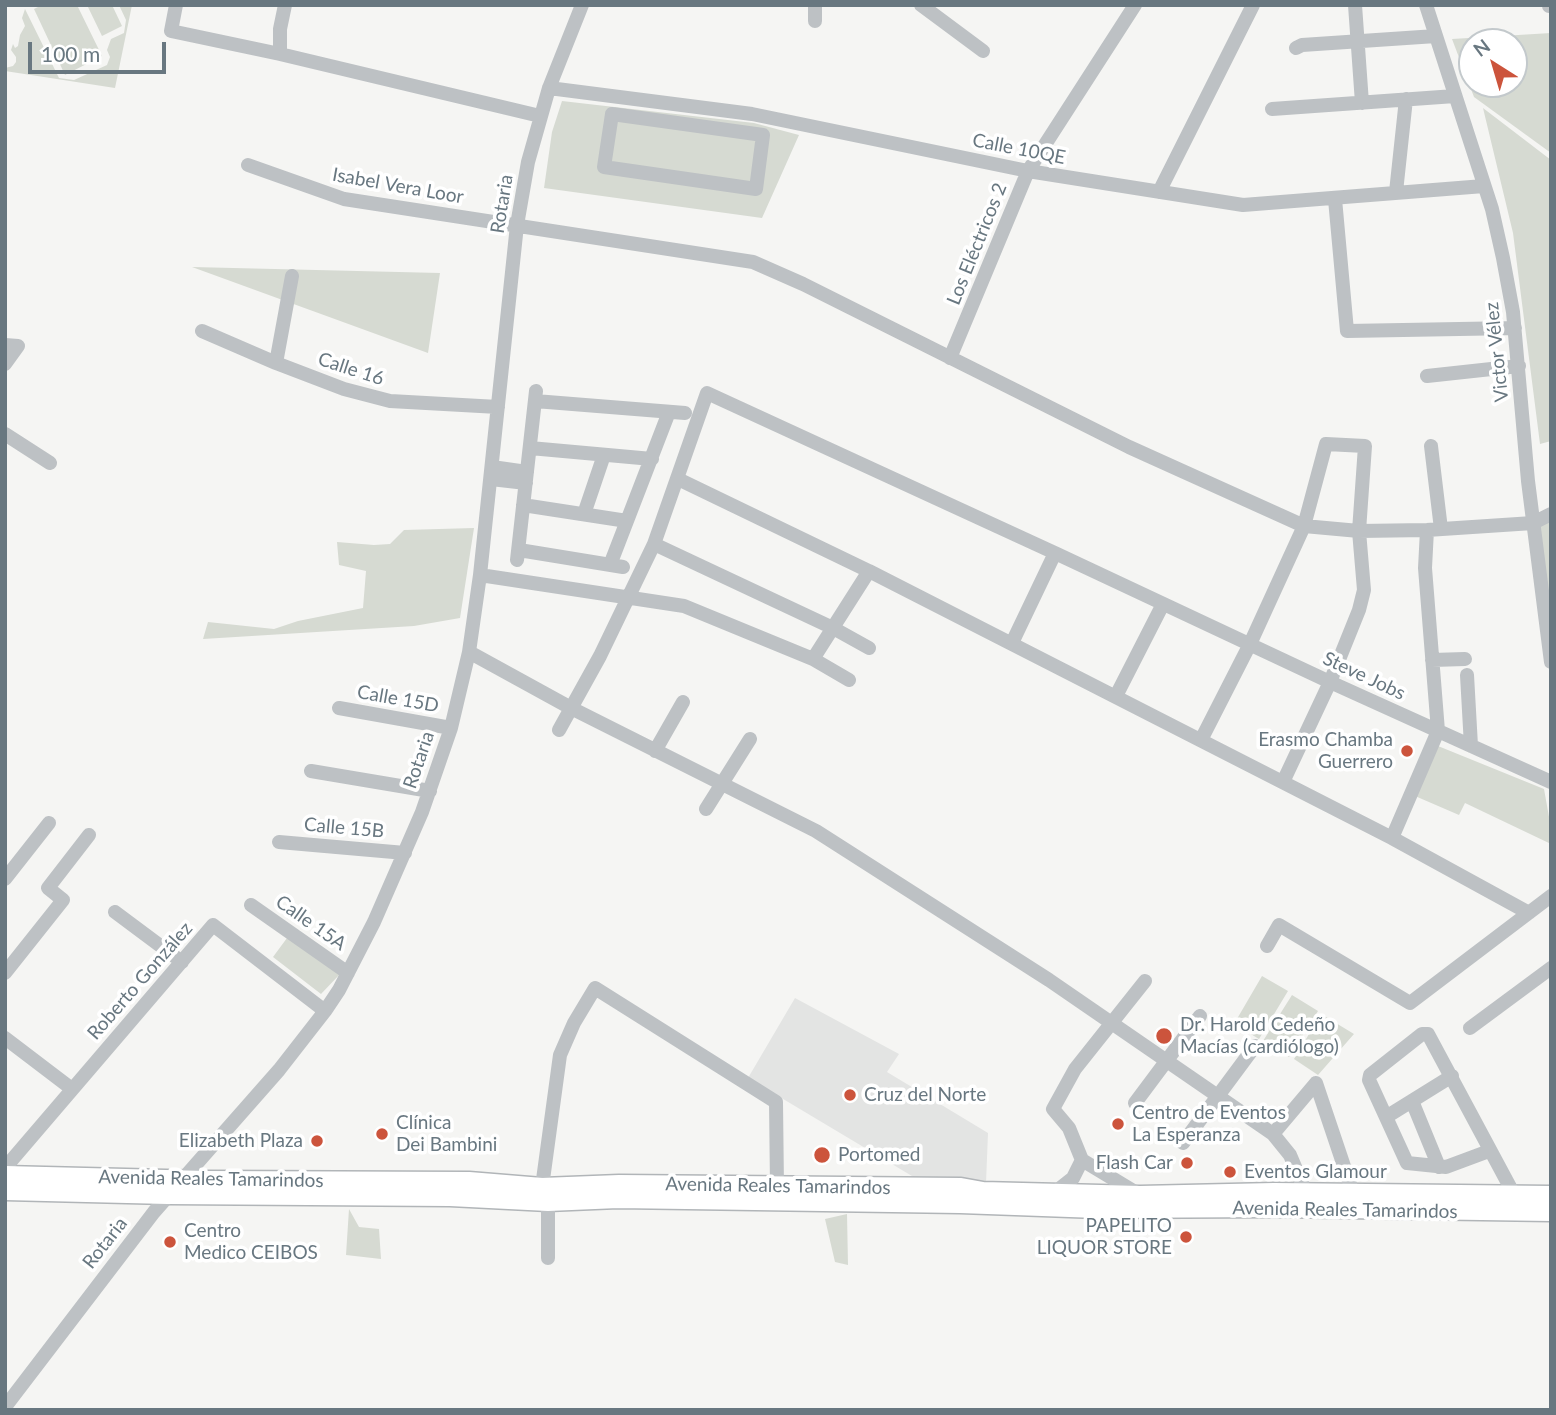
<!DOCTYPE html>
<html>
<head>
<meta charset="utf-8">
<style>
	body { margin:0 }
	#map { position:relative; width:1556px; height:1415px; overflow:hidden; background:#f5f5f3; font-family:Lato,sans-serif }
	canvas { display:block }
	.frame { position:absolute; inset:0; border:7px solid #687780; pointer-events:none }
	.north { position:absolute; left:1458px; top:28px; width:70px; height:70px; box-sizing:border-box; background:#fff; border:2px solid #c3c9cc; border-radius:50%; rotate:323deg; font-size:19px; font-weight:700; line-height:28px; text-align:center; color:#687780 }
	.north::after { content:''; display:block; margin:auto; width:24px; height:32px; background:#cc543c; clip-path:polygon(50% 0,100% 100%,50% 72%,0 100%) }
	.scale { position:absolute; left:28px; top:42px; width:138px; height:32px; box-sizing:border-box; border:4px solid #687780; border-top:0; padding-left:9px; font-size:21px; line-height:24px; white-space:nowrap; color:#687780; -webkit-text-stroke:5px #fff; paint-order:stroke }
</style>
</head>
<body>
<div id="map">
<canvas width="1556" height="1415"></canvas>
<div class="frame"></div>
<div class="north">N</div>
<div class="scale">100 m</div>
</div>
<script>
const ctx = document.querySelector('canvas').getContext('2d');
ctx.lineJoin = 'round';
function paint(path, color) { ctx.fillStyle = color; ctx.fill(path, 'evenodd'); }
const poly = rows => new Path2D(rows.map(r => 'M' + r).join(''));
function strokePath(path, color, width, dash) { ctx.strokeStyle = color; ctx.lineWidth = width; ctx.lineCap = dash ? 'butt' : 'round'; ctx.setLineDash(dash || []); ctx.stroke(path); }
function drawText(font, color, halo, rows, align = 'center') {
  ctx.font = font + ' Lato,sans-serif'; ctx.lineWidth = 7; ctx.setLineDash([]); ctx.textBaseline = 'middle'; ctx.strokeStyle = halo; ctx.fillStyle = color; for (const [text, x, y, turn = 0] of rows) {
    ctx.save(); ctx.translate(x, y); ctx.rotate((+turn || 0) * Math.PI / 180); ctx.textAlign = isNaN(turn) ? turn : align; if (halo) ctx.strokeText(text, 0, 0); ctx.fillText(text, 0, 0); ctx.restore();
  }
}
paint(poly([
	[795,998,899,1054,887,1072,988,1133,986,1183,922,1182,748,1078]
]), '#e3e4e3');
paint(poly([
	[42,5,77,5,102,56,65,75,34,9],
	[87,5,112,5,122,26,102,36],
	[119,5,132,5,115,88,5,71,5,68,13,66,16,62,16,57,11,50,13,44,15,48,18,46,20,35,25,26,22,18,25,9,59,78,74,80,107,65,110,57,107,50,111,39,124,33,126,20],
	[1551,33,1551,153,1474,97,1452,39],
	[1472,42,1514,42,1514,84,1472,84],
	[562,101,754,123,799,135,762,218,544,188,552,132],
	[1483,108,1551,160,1551,441,1540,444,1513,233],
	[192,267,440,273,428,353],
	[1551,520,1551,613,1540,526],
	[474,528,460,618,414,626,203,639,208,622,274,629,298,621,363,608,366,571,339,565,337,542,374,545,390,544,404,530],
	[1438,746,1544,789,1551,828,1551,844,1465,803,1459,815,1415,796],
	[287,938,341,973,321,994,273,957],
	[1262,976,1288,991,1259,1039,1234,1024],
	[1292,995,1318,1011,1289,1057,1263,1041],
	[1321,1014,1354,1034,1318,1075,1294,1059],
	[349,1209,359,1227,379,1229,381,1259,346,1255],
	[847,1214,848,1265,835,1262,825,1219]
]), '#d6dad2');
const major = poly([
	[5,1175,206,1180,469,1181,542,1187,619,1184,961,1187,983,1191,1140,1195,1274,1192,1551,1195],
	[5,1191,168,1195,450,1197,548,1202,618,1199,960,1204,1097,1209,1274,1208,1551,1212]
]);
strokePath(major, '#b1b5b8', 21);
strokePath(poly([
	[176,5,171,31,280,54],
	[285,5,280,29,280,54,540,116],
	[921,5,983,51],
	[1355,5,1362,103],
	[1426,5,1492,209,1503,258,1513,312,1528,481,1551,662],
	[1549,6,1549,5],
	[815,21,815,5],
	[1296,48,1302,45,1436,36],
	[549,88,752,114,1028,171,1243,205,1484,186],
	[1272,109,1455,96],
	[612,114,763,135,756,189,604,167,612,114],
	[248,165,344,199,753,262,803,284,1129,447,1304,526,1359,531,1427,530,1533,523,1551,514],
	[1159,192,1253,5],
	[1396,192,1406,99],
	[1335,199,1347,331,1515,328],
	[202,331,276,363,344,389,390,401,498,407],
	[5,345,18,346,5,364],
	[950,358,1028,171,1135,5],
	[276,363,292,276],
	[1427,376,1519,366],
	[535,401,685,413],
	[5,434,50,463],
	[1431,446,1441,529],
	[530,448,652,459],
	[492,467,527,472],
	[491,479,526,483],
	[678,479,875,574],
	[523,505,627,521],
	[584,514,604,455],
	[654,544,833,628,869,648],
	[519,550,623,567],
	[517,560,536,391],
	[610,565,669,412],
	[480,575,684,606,813,659,849,680],
	[1012,643,1055,553,1330,682,1551,782],
	[469,652,571,708,816,831,1049,980,1273,1134,1290,1155,1306,1193],
	[813,659,869,571,1392,838,1529,913],
	[1432,660,1465,659],
	[1467,675,1471,746],
	[1116,696,1163,604],
	[339,708,451,728],
	[559,730,600,656,654,544,707,393,1055,553],
	[1201,740,1250,644,1304,526,1326,444,1365,446,1359,531,1364,590,1359,610,1330,682,1283,782],
	[655,751,683,702],
	[311,771,430,791],
	[706,809,750,739],
	[1392,838,1438,731,1425,568,1427,530],
	[279,842,405,853],
	[5,879,49,823],
	[251,905,348,973],
	[115,912,182,962],
	[1267,946,1279,925,1410,1003,1551,896],
	[5,973,63,900,48,888,89,835],
	[1470,1028,1551,968],
	[5,1038,72,1089],
	[1316,1083,1353,1193],
	[1412,1101,1439,1167],
	[1135,1103,1200,1016],
	[1386,1117,1452,1076],
	[1273,1134,1316,1083],
	[1183,1143,1255,1046],
	[1489,1151,1446,1167,1407,1163,1369,1080,1370,1075,1422,1034,1428,1034,1517,1200],
	[1082,1160,1140,1195],
	[5,1168,213,925,325,1011],
	[542,1187,560,1055,574,1023,595,988,776,1102,777,1187],
	[1054,1193,1073,1178,1082,1160,1069,1128,1053,1109,1075,1069,1145,981],
	[548,1202,548,1258],
	[5,1407,154,1212,279,1070,325,1011,339,990,374,922,422,812,451,728,469,652,480,575,517,225,528,162,549,88,582,5]
]), '#bdc1c4', 14);
strokePath(major, '#fff', 18);
for (const [x, y, r, color] of [
	[1407,751,7,"#cc543c"],
	[1164,1036,9,"#cc543c"],
	[850,1095,7,"#cc543c"],
	[1118,1124,7,"#cc543c"],
	[382,1134,7,"#cc543c"],
	[317,1141,7,"#cc543c"],
	[822,1155,9,"#cc543c"],
	[1187,1163,7,"#cc543c"],
	[1230,1172,7,"#cc543c"],
	[1186,1237,7,"#cc543c"],
	[170,1242,7,"#cc543c"]
]) { const dot = new Path2D(); dot.arc(x, y, r, 0, 2 * Math.PI); ctx.fillStyle = color; ctx.fill(dot); strokePath(dot, '#fff', 2.5); }
drawText('19px', '#687780', '#fff', [
	["Calle 10QE",1019,149,11],
	["Isabel Vera Loor",398,186,10],
	["Rotaria",502,204,-81],
	["Los Eléctricos 2",977,244,-68],
	["Victor Vélez",1497,352,-96],
	["Calle 16",351,369,18],
	["Steve Jobs",1364,676,25],
	["Calle 15D",398,699,10],
	["Rotaria",419,760,-71],
	["Calle 15B",344,828,5],
	["Calle 15A",311,923,35],
	["Roberto González",140,981,-49],
	["Avenida Reales Tamarindos",211,1179,1],
	["Avenida Reales Tamarindos",778,1186,1],
	["Avenida Reales Tamarindos",1345,1210,1],
	["Rotaria",105,1243,-52]
]);
drawText('19px', '#687780', '#fff', [
	["Erasmo Chamba",1393,740,"right"],
	["Guerrero",1393,762,"right"],
	["Dr. Harold Cedeño",1180,1025],
	["Macías (cardiólogo)",1180,1047],
	["Cruz del Norte",864,1095],
	["Centro de Eventos",1132,1113],
	["La Esperanza",1132,1135],
	["Clínica",396,1123],
	["Dei Bambini",396,1145],
	["Elizabeth Plaza",303,1141,"right"],
	["Portomed",838,1155],
	["Flash Car",1173,1163,"right"],
	["Eventos Glamour",1244,1172],
	["PAPELITO",1172,1226,"right"],
	["LIQUOR STORE",1172,1248,"right"],
	["Centro",184,1231],
	["Medico CEIBOS",184,1253]
], 'left');
</script>
</body>
</html>
